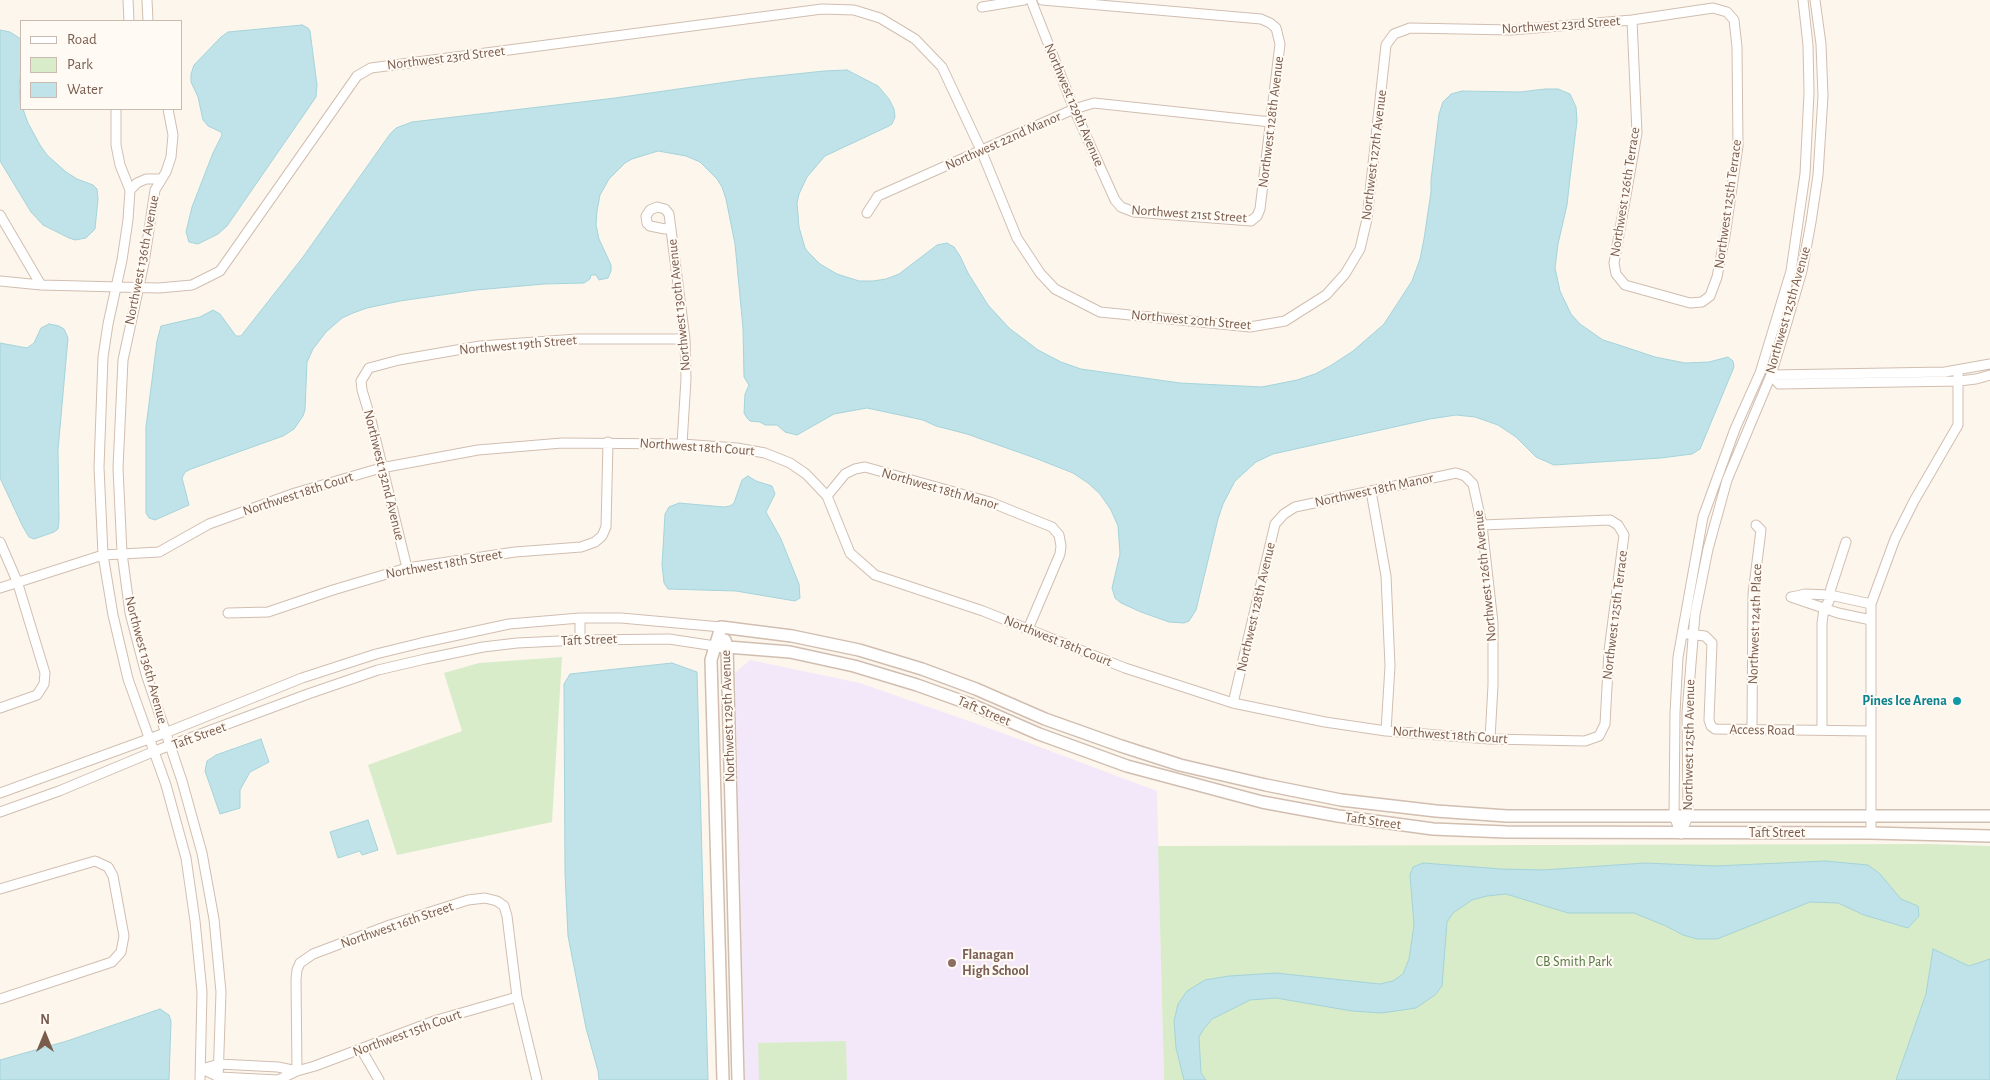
<!DOCTYPE html>
<html>
<head>
<meta charset="utf-8">
<style>
	body { margin:0 }
	#map { position:relative; width:1990px; height:1080px; overflow:hidden; background:#fdf6ec; font-family:"Alegreya Sans",sans-serif }
	canvas { display:block }
	.legend { position:absolute; left:20px; top:20px; width:162px; height:90px; box-sizing:border-box; background:#fffaf3; border:1px solid #cabbb1; margin:0; padding:6px 9px; list-style:none; font-size:15px; color:#7a5c4d }
	.legend li { display:flex; align-items:center; gap:10px; height:25px }
	.legend b { width:25px; border:1px solid #cabbb1 }
	.north { position:absolute; left:20px; top:1010px; width:50px; height:50px; -webkit-text-stroke:4px #fffaf3; paint-order:stroke; rotate:0deg; font-size:14px; font-weight:700; line-height:20px; text-align:center; color:#7a5c4d }
	.north::after { content:''; display:block; margin:auto; width:18px; height:22px; background:#7a5c4d; clip-path:polygon(50% 0,100% 100%,50% 72%,0 100%) }
</style>
</head>
<body>
<div id="map">
<canvas width="1990" height="1080"></canvas>
<ul class="legend">
<li><b style="height:6px;background:#fff"></b>Road</li>
<li><b style="height:14px;background:#d8ecc9"></b>Park</li>
<li><b style="height:14px;background:#bfe3e8"></b>Water</li>
</ul>
<div class="north">N</div>
</div>
<script>
const ctx = document.querySelector('canvas').getContext('2d');
ctx.lineJoin = 'round';
function paint(path, color) { ctx.fillStyle = color; ctx.fill(path, 'evenodd'); }
const poly = rows => new Path2D(rows.map(r => 'M' + r).join(''));
function strokePath(path, color, width, dash) { ctx.strokeStyle = color; ctx.lineWidth = width; ctx.lineCap = dash ? 'butt' : 'round'; ctx.setLineDash(dash || []); ctx.stroke(path); }
function drawText(font, color, halo, rows, align = 'center') {
  ctx.font = font + ' "Alegreya Sans",sans-serif'; ctx.lineWidth = 4; ctx.setLineDash([]); ctx.textBaseline = 'middle'; ctx.strokeStyle = halo; ctx.fillStyle = color; for (const [text, x, y, turn = 0] of rows) {
    ctx.save(); ctx.translate(x, y); ctx.rotate((+turn || 0) * Math.PI / 180); ctx.textAlign = isNaN(turn) ? turn : align; if (halo) ctx.strokeText(text, 0, 0); ctx.fillText(text, 0, 0); ctx.restore();
  }
}
paint(poly([
	[750,660,860,683,997,731,1157,791,1164,1080,745,1080,735,673]
]), '#f3e8fa');
paint(poly([
	[562,657,552,822,397,855,368,765,462,731,444,673,479,663],
	[1929,844,1990,846,1990,1080,1164,1080,1158,846],
	[846,1041,847,1080,759,1080,758,1043]
]), '#d8ecc9');
const water = poly([
	[302,25,308,28,310,31,317,85,316,97,227,226,218,234,198,244,189,242,186,232,192,207,213,153,222,135,221,132,208,126,203,120,198,97,191,82,191,74,194,65,221,37,228,32,302,25],
	[0,30,10,32,21,39,21,71,19,86,21,109,23,109,28,123,40,145,47,155,66,172,77,179,93,185,97,189,98,199,95,229,86,238,75,240,69,238,43,225,31,212,0,161,0,30],
	[847,70,878,86,889,99,894,109,895,117,892,124,889,126,825,156,807,177,799,194,797,203,799,227,805,248,808,252,820,264,837,274,859,281,873,281,886,279,899,274,937,245,947,243,954,247,960,256,968,273,988,305,1009,328,1038,350,1061,362,1081,369,1180,383,1262,387,1297,380,1315,374,1330,366,1353,351,1384,324,1412,281,1420,259,1424,239,1431,192,1431,180,1439,114,1443,102,1451,94,1462,91,1520,92,1545,89,1558,89,1570,94,1576,107,1577,121,1570,178,1567,205,1558,244,1555,268,1560,291,1571,314,1580,324,1603,340,1619,345,1655,357,1685,363,1709,362,1728,357,1733,361,1734,367,1700,449,1692,454,1661,458,1554,465,1536,457,1516,437,1498,425,1475,417,1456,415,1430,419,1273,454,1256,462,1235,481,1223,504,1218,519,1196,610,1189,621,1184,623,1169,622,1141,612,1121,603,1115,598,1112,588,1120,554,1118,526,1111,510,1100,494,1088,483,1073,473,1035,458,967,434,936,426,923,420,867,408,834,414,797,435,785,432,777,425,765,425,760,422,750,421,747,418,744,413,745,394,749,385,744,377,743,328,735,244,726,199,722,187,717,179,700,162,686,156,658,151,632,159,625,163,609,179,600,195,597,211,596,225,599,239,611,265,611,271,608,278,599,280,596,275,591,275,590,279,584,283,544,284,476,290,400,301,367,308,353,313,342,318,326,332,313,349,307,362,305,410,303,416,294,429,283,436,191,469,185,472,182,478,189,505,155,520,149,518,146,513,146,427,157,341,161,326,200,317,213,310,220,314,236,336,241,336,303,257,390,134,396,128,412,122,615,98,748,79,824,71,847,70],
	[49,324,59,326,64,329,68,338,58,450,59,520,58,529,54,532,34,539,29,537,23,527,0,478,0,343,27,348,34,343,41,328,49,324],
	[748,476,756,481,772,486,775,494,766,512,781,539,799,584,800,598,795,601,736,591,668,589,664,583,662,565,665,514,669,507,679,503,724,507,730,506,734,503,742,480,748,476],
	[672,663,697,672,708,1080,599,1080,598,1071,586,1028,568,936,565,873,564,684,570,674,672,663],
	[261,739,269,762,250,772,240,790,240,808,220,814,205,771,207,761,216,755,261,739],
	[368,820,378,850,362,855,360,851,338,858,330,832,368,820],
	[1825,861,1868,865,1880,874,1901,899,1918,906,1919,916,1908,928,1864,915,1838,903,1810,902,1717,939,1697,939,1683,935,1666,926,1634,913,1568,913,1506,894,1487,896,1472,900,1453,913,1447,922,1442,986,1435,995,1416,1008,1382,1013,1352,1011,1276,998,1250,1000,1212,1019,1203,1030,1199,1037,1201,1073,1206,1080,1184,1080,1176,1048,1174,1021,1178,1004,1187,991,1205,980,1229,976,1276,973,1380,984,1393,981,1403,974,1409,959,1414,925,1410,875,1413,867,1423,863,1502,869,1543,870,1645,863,1715,866,1825,861],
	[1933,949,1969,966,1990,959,1990,1080,1896,1080,1926,994,1933,949],
	[160,1009,169,1015,171,1021,169,1080,0,1080,0,1060,67,1041,160,1009]
]);
paint(water, '#bfe3e8');
strokePath(water, '#a5d3da', 1);
const minor = poly([
	[128,0,129,21],
	[147,0,148,21],
	[1031,0,1074,109,1115,200,1121,207,1134,212,1251,221,1257,216,1260,209,1280,44,1276,28,1270,23,1261,19,1042,0],
	[982,7,1024,0],
	[116,109,116,145,120,165,130,190,128,220,122,260,108,324,103,357,99,467,103,555,113,615,128,679,166,785,186,858,195,921,202,992,200,1080],
	[168,109,173,135,171,157,166,172,155,190,144,263,123,360,118,468,122,553,130,613,146,674,182,781,202,853,214,919,221,992,218,1080],
	[130,190,137,183,146,179,161,179],
	[867,213,878,196,1074,109,1094,103,1271,122],
	[0,215,41,285],
	[670,227,665,229,650,226,647,223,646,216,650,210,657,207,665,209,669,214,685,339,686,379,682,444],
	[0,281,41,285,159,288,192,285,220,271,357,76,371,68,822,9,854,10,880,18,915,39,942,67,981,150,1017,238,1040,273,1055,289,1100,312,1250,327,1285,321,1326,295,1345,274,1360,249,1367,219,1386,45,1394,34,1410,28,1511,30,1632,20,1713,8,1727,12,1734,20,1737,47,1738,146,1725,236,1717,277,1710,296,1702,302,1690,303,1625,285,1616,274,1614,263,1637,133,1632,20],
	[1771,375,1779,384,1959,381,1976,379,1990,375],
	[1771,375,1945,372,1990,364],
	[1371,491,1386,576,1390,666,1386,731],
	[827,496,845,474,855,469,865,467,990,502,1052,527,1059,535,1061,546,1060,554,1028,629],
	[0,542,17,581,45,673,44,684,37,695,0,708],
	[407,568,371,420,362,390,361,381,369,368,399,360,480,346,577,339,685,339],
	[0,588,103,555,159,552,209,524,295,493,381,468,478,450,562,443,682,444,737,448,765,453,790,463,806,474,827,496,850,553,875,575,983,611,1125,668,1233,703,1325,722,1386,731,1490,739,1585,741,1599,736,1605,724,1609,651,1624,535,1618,525,1610,520,1482,525],
	[1791,597,1838,613,1871,620],
	[1792,597,1805,594,1830,595,1871,604],
	[228,613,268,612,333,590,407,568,515,552,581,547,595,542,602,536,606,527,608,442],
	[580,618,580,640],
	[1687,634,1705,636,1712,643,1709,720,1711,726,1715,729,1871,731],
	[1233,703,1275,524,1284,514,1295,507,1456,473,1465,476,1473,484,1482,525,1493,623,1493,685,1490,739],
	[1752,725,1753,594,1761,530,1756,525],
	[1822,726,1822,623,1824,609,1829,601,1831,588,1846,542],
	[0,793,165,733,302,678,376,654,421,643,509,624,580,618,621,618,721,627],
	[0,812,59,791,155,751,308,694,378,670,425,659,483,647,517,643,580,640,669,639,715,646],
	[1871,833,1871,604,1895,539,1914,501,1958,425,1958,371],
	[1681,834,1674,816,1675,713,1678,657,1703,517,1735,429,1760,373,1791,271,1805,174,1809,93,1808,45,1803,0],
	[1681,834,1688,816,1687,713,1695,614,1708,549,1727,480,1771,375,1786,326,1802,271,1811,222,1818,175,1823,96,1821,44,1815,0],
	[0,889,95,861,108,867,113,876,124,936,121,952,112,962,0,999],
	[361,1049,379,1080],
	[202,1069,219,1077,278,1080,297,1071,315,1066,437,1020,517,997],
	[202,1069,219,1064,278,1067,297,1071],
	[297,1071,296,979,297,970,300,963,313,954,390,925,468,900,485,898,497,901,504,906,507,916,517,997,537,1080]
]);
const tertiary = poly([
	[721,627,792,636,859,650,922,669,976,689,1045,719,1121,746,1180,765,1266,785,1341,800,1436,811,1507,816,1990,816],
	[721,627,711,660,723,1080],
	[725,640,727,647,738,1080],
	[715,646,790,652,854,666,917,685,970,704,1039,734,1127,766,1262,802,1338,816,1433,829,1506,832,1871,833,1990,836]
]);
strokePath(minor, '#d1beb0', 11);
strokePath(tertiary, '#d1beb0', 14);
strokePath(minor, '#fff', 9);
strokePath(tertiary, '#fff', 11);
for (const [x, y, r, color] of [
	[1957,701,5,"#0f9aa8"],
	[952,963,5,"#8d6e63"]
]) { const dot = new Path2D(); dot.arc(x, y, r, 0, 2 * Math.PI); ctx.fillStyle = color; ctx.fill(dot); strokePath(dot, '#fffaf3', 2); }
drawText('14px', '#7a5c4d', '#fffaf3', [
	["Northwest 23rd Street",1561,25,-4],
	["Northwest 23rd Street",446,58,-7],
	["Northwest 129th Avenue",1074,105,67],
	["Northwest 128th Avenue",1271,122,-83],
	["Northwest 22nd Manor",1003,141,-24],
	["Northwest 127th Avenue",1374,155,-83],
	["Northwest 126th Terrace",1625,192,-81],
	["Northwest 125th Terrace",1728,204,-82],
	["Northwest 21st Street",1189,214,4],
	["Northwest 136th Avenue",142,260,-79],
	["Northwest 130th Avenue",679,305,-96],
	["Northwest 125th Avenue",1788,310,-74],
	["Northwest 20th Street",1191,320,5],
	["Northwest 19th Street",518,345,-5],
	["Northwest 18th Court",697,447,4],
	["Northwest 132nd Avenue",384,475,76],
	["Northwest 18th Manor",940,489,16],
	["Northwest 18th Manor",1374,490,-12],
	["Northwest 18th Court",298,494,-18],
	["Northwest 18th Street",444,564,-10],
	["Northwest 126th Avenue",1485,576,-96],
	["Northwest 128th Avenue",1256,607,-77],
	["Northwest 125th Terrace",1615,615,-83],
	["Northwest 124th Place",1755,624,-88],
	["Taft Street",589,640,-2],
	["Northwest 18th Court",1058,641,22],
	["Northwest 136th Avenue",146,660,75],
	["Taft Street",984,711,23],
	["Northwest 129th Avenue",728,716,-92],
	["Access Road",1762,730,1],
	["Northwest 18th Court",1450,735,4],
	["Taft Street",199,736,-20],
	["Northwest 125th Avenue",1689,745,-89],
	["Taft Street",1373,821,8],
	["Taft Street",1777,833],
	["Northwest 16th Street",397,925,-19],
	["Northwest 15th Court",407,1033,-20]
]);
drawText('bold 14px', '#0d838f', '#fffaf3', [
	["Pines Ice Arena",1947,701]
], 'right');
drawText('bold 14px', '#785e54', '#fffaf3', [
	["Flanagan",962,955],
	["High School",962,971]
], 'left');
drawText('14px', '#537a41', '#fffaf3', [
	["CB Smith Park",1574,962]
]);
</script>
</body>
</html>
